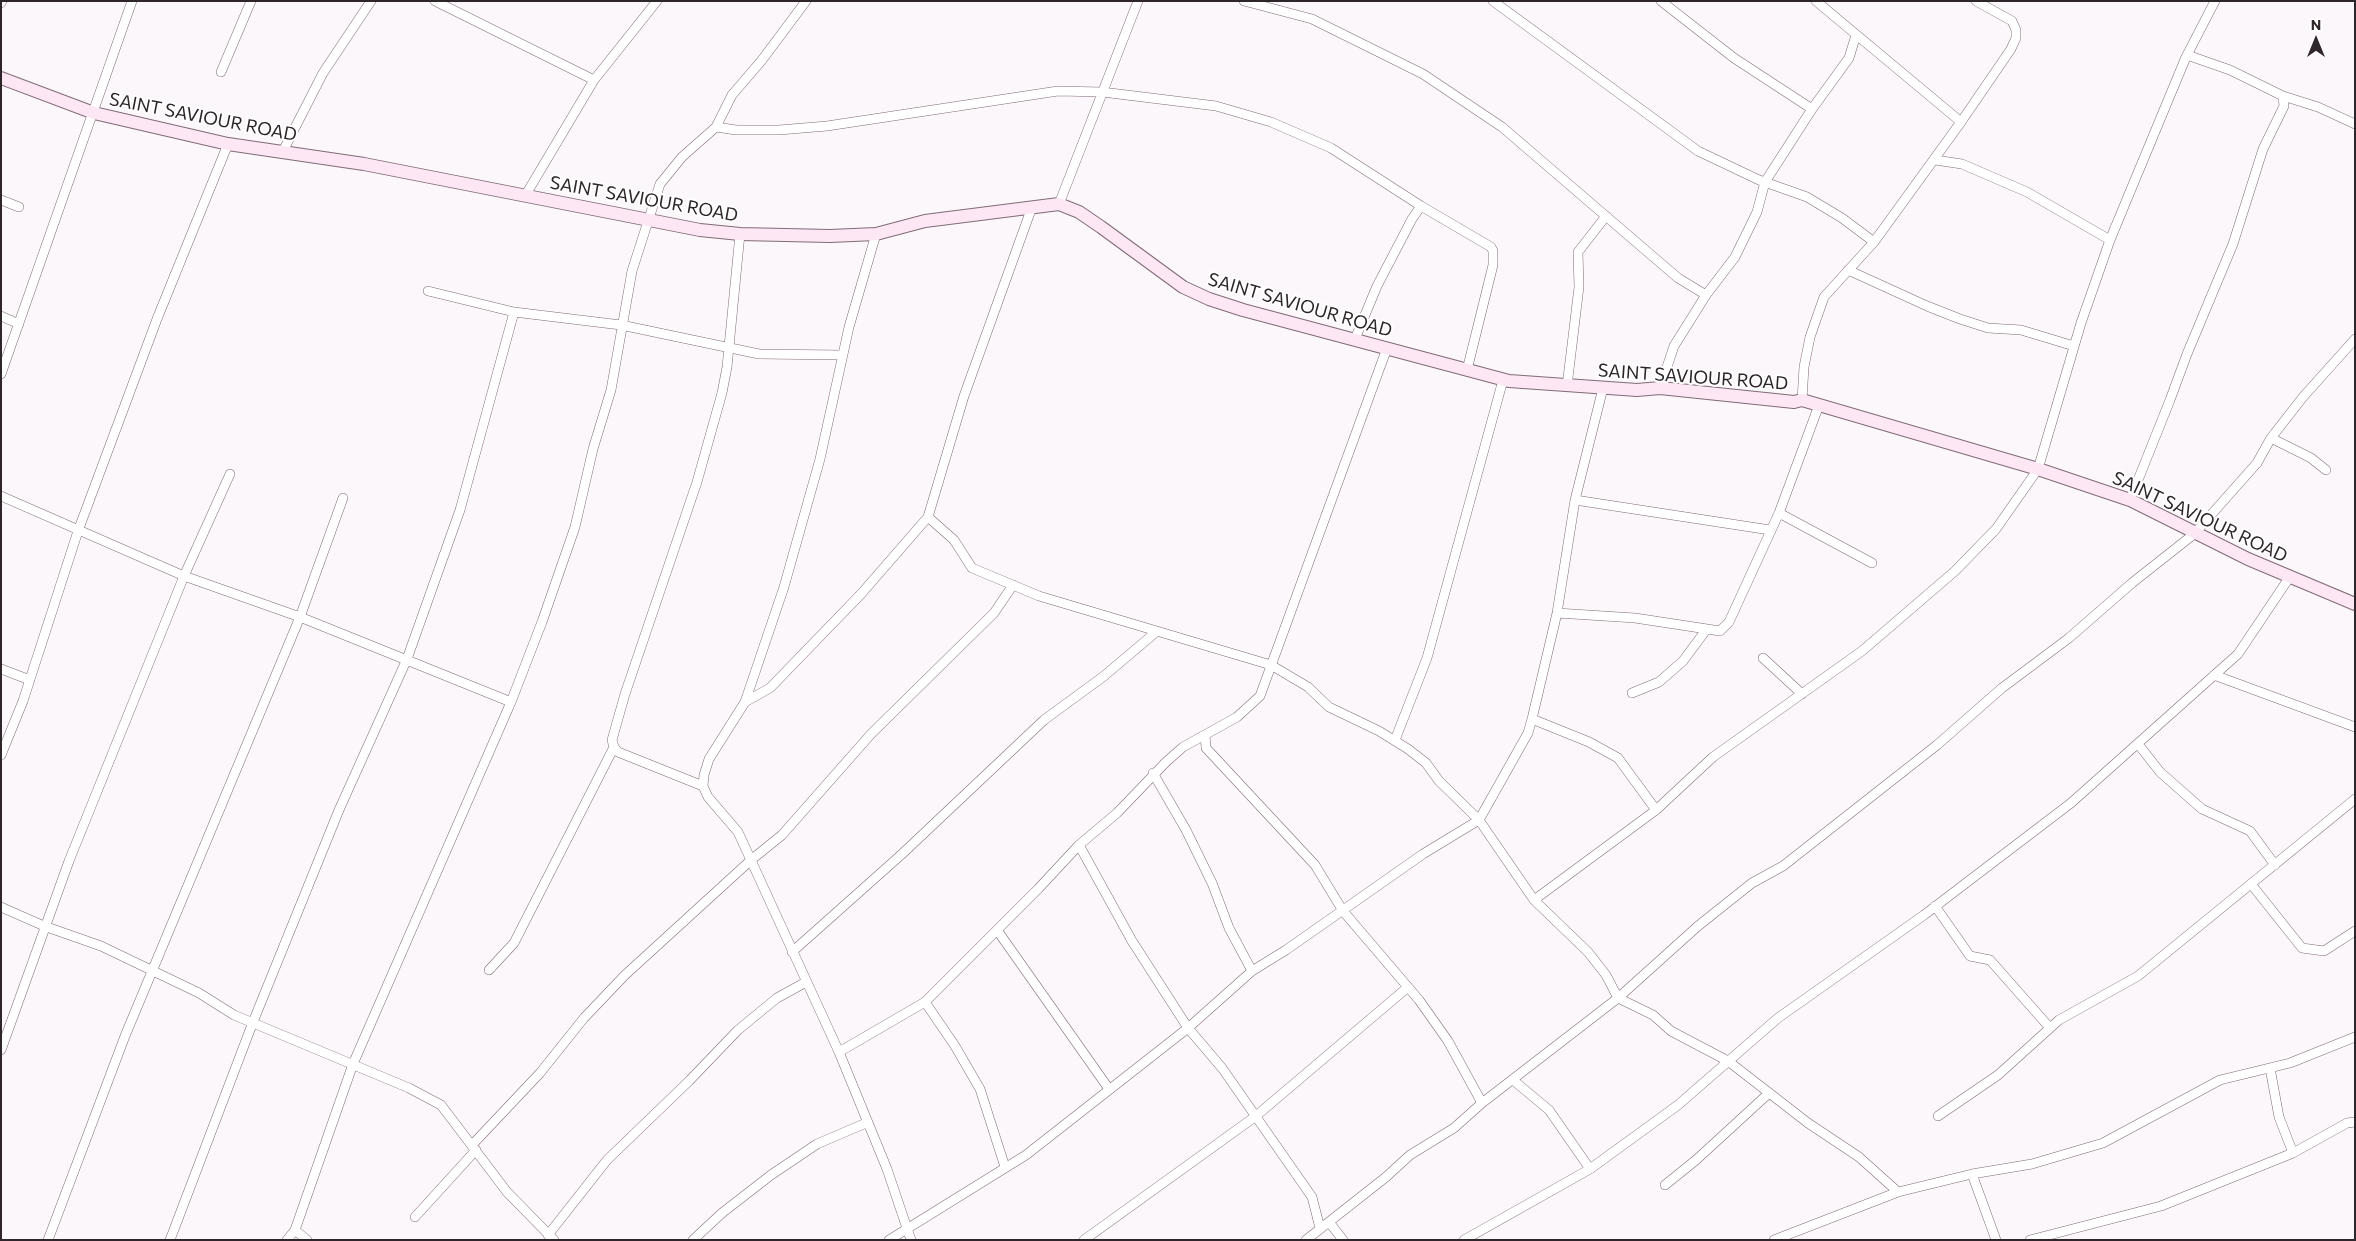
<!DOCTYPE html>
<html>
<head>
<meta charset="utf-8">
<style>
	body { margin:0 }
	#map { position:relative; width:2356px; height:1241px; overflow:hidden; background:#fcf7fa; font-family:Commissioner,sans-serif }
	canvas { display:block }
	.frame { position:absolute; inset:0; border:2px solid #2e262b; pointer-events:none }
	.north { position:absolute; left:2291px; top:15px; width:50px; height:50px; -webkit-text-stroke:4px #fff; paint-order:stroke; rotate:0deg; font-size:14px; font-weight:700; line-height:20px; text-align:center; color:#2e262b }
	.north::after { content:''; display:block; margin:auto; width:18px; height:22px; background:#2e262b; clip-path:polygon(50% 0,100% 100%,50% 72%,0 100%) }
</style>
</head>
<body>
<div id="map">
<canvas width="2356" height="1241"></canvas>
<div class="frame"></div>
<div class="north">N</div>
</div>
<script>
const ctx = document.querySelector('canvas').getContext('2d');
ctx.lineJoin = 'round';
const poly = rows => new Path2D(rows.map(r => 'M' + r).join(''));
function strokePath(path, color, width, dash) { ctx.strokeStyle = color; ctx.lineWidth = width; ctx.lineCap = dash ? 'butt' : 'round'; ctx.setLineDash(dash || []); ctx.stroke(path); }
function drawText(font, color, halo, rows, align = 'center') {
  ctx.font = font + ' Commissioner,sans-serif'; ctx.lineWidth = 4; ctx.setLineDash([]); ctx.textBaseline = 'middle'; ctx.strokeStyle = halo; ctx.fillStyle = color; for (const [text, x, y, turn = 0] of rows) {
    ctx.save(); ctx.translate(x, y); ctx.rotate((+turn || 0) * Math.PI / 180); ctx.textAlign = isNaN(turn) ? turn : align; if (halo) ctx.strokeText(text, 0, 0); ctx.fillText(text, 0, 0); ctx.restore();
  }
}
const street = poly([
	[435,1,594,80],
	[1244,1,1312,19,1423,74,1502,127,1678,278,1706,295,1674,346,1660,388],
	[1493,1,1698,151,1759,180,1807,197,1842,218,1874,242],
	[1661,1,1734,58,1812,109],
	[1,3,2,1],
	[221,72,251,1],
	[2283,96,2318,107,2355,124],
	[1961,122,2011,49,2016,38,2016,30,2012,21,1976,1],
	[716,127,732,95,762,60,806,1],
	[282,153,323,73,371,1],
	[1935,160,1962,164,2027,192,2110,240],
	[525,196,594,80,657,1],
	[1,200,19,207],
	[1059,204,1138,1],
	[876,234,849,327,820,459,784,587,745,702,709,759,704,775,703,786,708,797,738,832,839,1052,887,1169,911,1240],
	[1848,270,1927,306,1960,319,1988,328,2021,330,2074,346],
	[428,291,514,312,621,325,759,354,842,355],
	[1706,295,1735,257,1757,212,1765,182,1812,109,1849,58,1856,35],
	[1,316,19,324],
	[1355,339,1377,286,1412,219,1421,206],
	[1,374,132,1],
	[1567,386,1579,287,1578,252,1606,216],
	[1802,400,1804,367,1810,337,1824,297,1874,242,1961,122,1816,1],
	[2271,438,2311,458,2326,470],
	[1,496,184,576,300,617,511,702,353,1064,295,1230,287,1240],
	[1575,500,1770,530],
	[2130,500,2170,400,2187,354,2233,244,2263,149,2284,106,2283,96,2230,70,2187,55],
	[1779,513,1872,563],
	[928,517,954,540,972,568,1039,596,1271,665,1308,687,1329,707,1379,731,1408,749,1426,763,1439,781,1479,820,1534,900,1588,952,1606,975,1618,998,1653,1015,1671,1031,1728,1061,1808,1123,1859,1157,1898,1192],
	[1557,613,1635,618,1720,631,1729,622,1779,513,1819,405],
	[1763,658,1802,694],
	[1,669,30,680],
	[2214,675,2355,727],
	[1632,693,1659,682,1683,661,1706,630],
	[511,702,542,622,575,527,593,449,611,390,632,271,660,184,682,157,716,127,736,130,779,130,827,126,1058,91,1102,92,1216,106,1271,122,1331,148,1421,206,1491,247,1493,251,1493,265,1467,370],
	[745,702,770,688,861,594,928,517,964,396,1032,207],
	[1532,719,1589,742,1618,758,1656,810],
	[1205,735,1206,748,1315,865,1343,911,1419,1000,1448,1041,1482,1103],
	[1395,740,1427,658,1503,380],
	[2138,744,2160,772,2202,809,2250,831,2275,865],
	[1,755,23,701,78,531,157,319,228,144],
	[1153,773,1186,830,1212,883,1229,928,1252,971],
	[703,786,618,752,614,747,612,740,625,694,697,482,722,393,727,367,740,234],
	[1079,845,1132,941,1188,1028,1222,1068,1312,1197,1320,1228],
	[2251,884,2302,948,2324,951,2355,931],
	[1534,900,1656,810,1713,757,1862,651,1955,571,1996,529,2038,469,2081,323,2110,240,2186,57,2215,1],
	[1935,906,1970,956,1990,960,2050,1028],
	[1,907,44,926,101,946,199,993,234,1015,409,1088,441,1105,507,1192,554,1240],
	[997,930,1109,1089],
	[792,952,902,854,1044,720,1104,676,1156,632],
	[489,970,514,943,614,747],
	[925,1002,955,1046,980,1089,1005,1167],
	[1,1050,69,861,184,576,230,474],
	[839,1052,925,1002,1038,889,1079,845,1117,813,1166,762,1183,747,1237,717,1260,696,1387,348],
	[2270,1068,2279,1117,2293,1153],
	[1513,1080,1549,1110,1590,1169],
	[1938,1116,1998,1075,2059,1020,2138,976,2355,799],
	[472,1145,540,1073,584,1018,625,975,751,860,782,835,871,734,994,613,1013,585],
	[1972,1174,1996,1240],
	[1665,1185,1696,1160,1768,1094],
	[415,1217,476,1150],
	[1329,1222,1343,1240],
	[295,1230,307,1240],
	[548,1235,607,1160,689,1081,738,1030,777,998,806,982],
	[48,1240,125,1036,300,617,343,498],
	[170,1240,253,1022,339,810,407,659,460,510,514,312],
	[693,1240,722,1213,771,1175,817,1144,866,1123],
	[889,1240,1026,1155,1188,1028,1252,971,1286,950,1423,854,1479,820,1528,733,1532,719,1557,613,1575,500,1603,388],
	[1084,1240,1256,1116,1408,987],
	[1306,1240,1386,1177,1410,1155,1454,1128,1482,1103,1618,998,1698,926,1752,883,1783,866,1937,745,2002,688,2069,638,2132,583,2194,534,2257,463,2271,438,2303,397,2355,339],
	[1464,1240,1590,1169,1678,1105,1778,1018,1924,915,2071,803,2238,654,2289,578],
	[1774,1240,1898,1192,1972,1174,2032,1164,2103,1143,2220,1080,2290,1063,2355,1037],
	[2030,1240,2161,1206,2293,1153,2347,1123,2355,1122]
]);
const secondary = poly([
	[1,78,94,113,228,144,364,164,700,230,740,234,830,236,876,234,925,221,1059,204,1079,212,1101,227,1183,287,1209,299,1243,310,1509,381,1637,390,1660,388,1794,402,1802,400,2038,469,2130,500,2248,559,2355,604]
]);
strokePath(street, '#806b77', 10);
strokePath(secondary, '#806b77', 14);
strokePath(street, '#fff', 9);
strokePath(secondary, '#fde7f4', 12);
drawText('18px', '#2e262b', '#fff', [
	["SAINT SAVIOUR ROAD",203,117,11],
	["SAINT SAVIOUR ROAD",644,199,10],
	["SAINT SAVIOUR ROAD",1300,305,16],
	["SAINT SAVIOUR ROAD",1693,377,4],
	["SAINT SAVIOUR ROAD",2200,517,25]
]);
</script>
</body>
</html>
